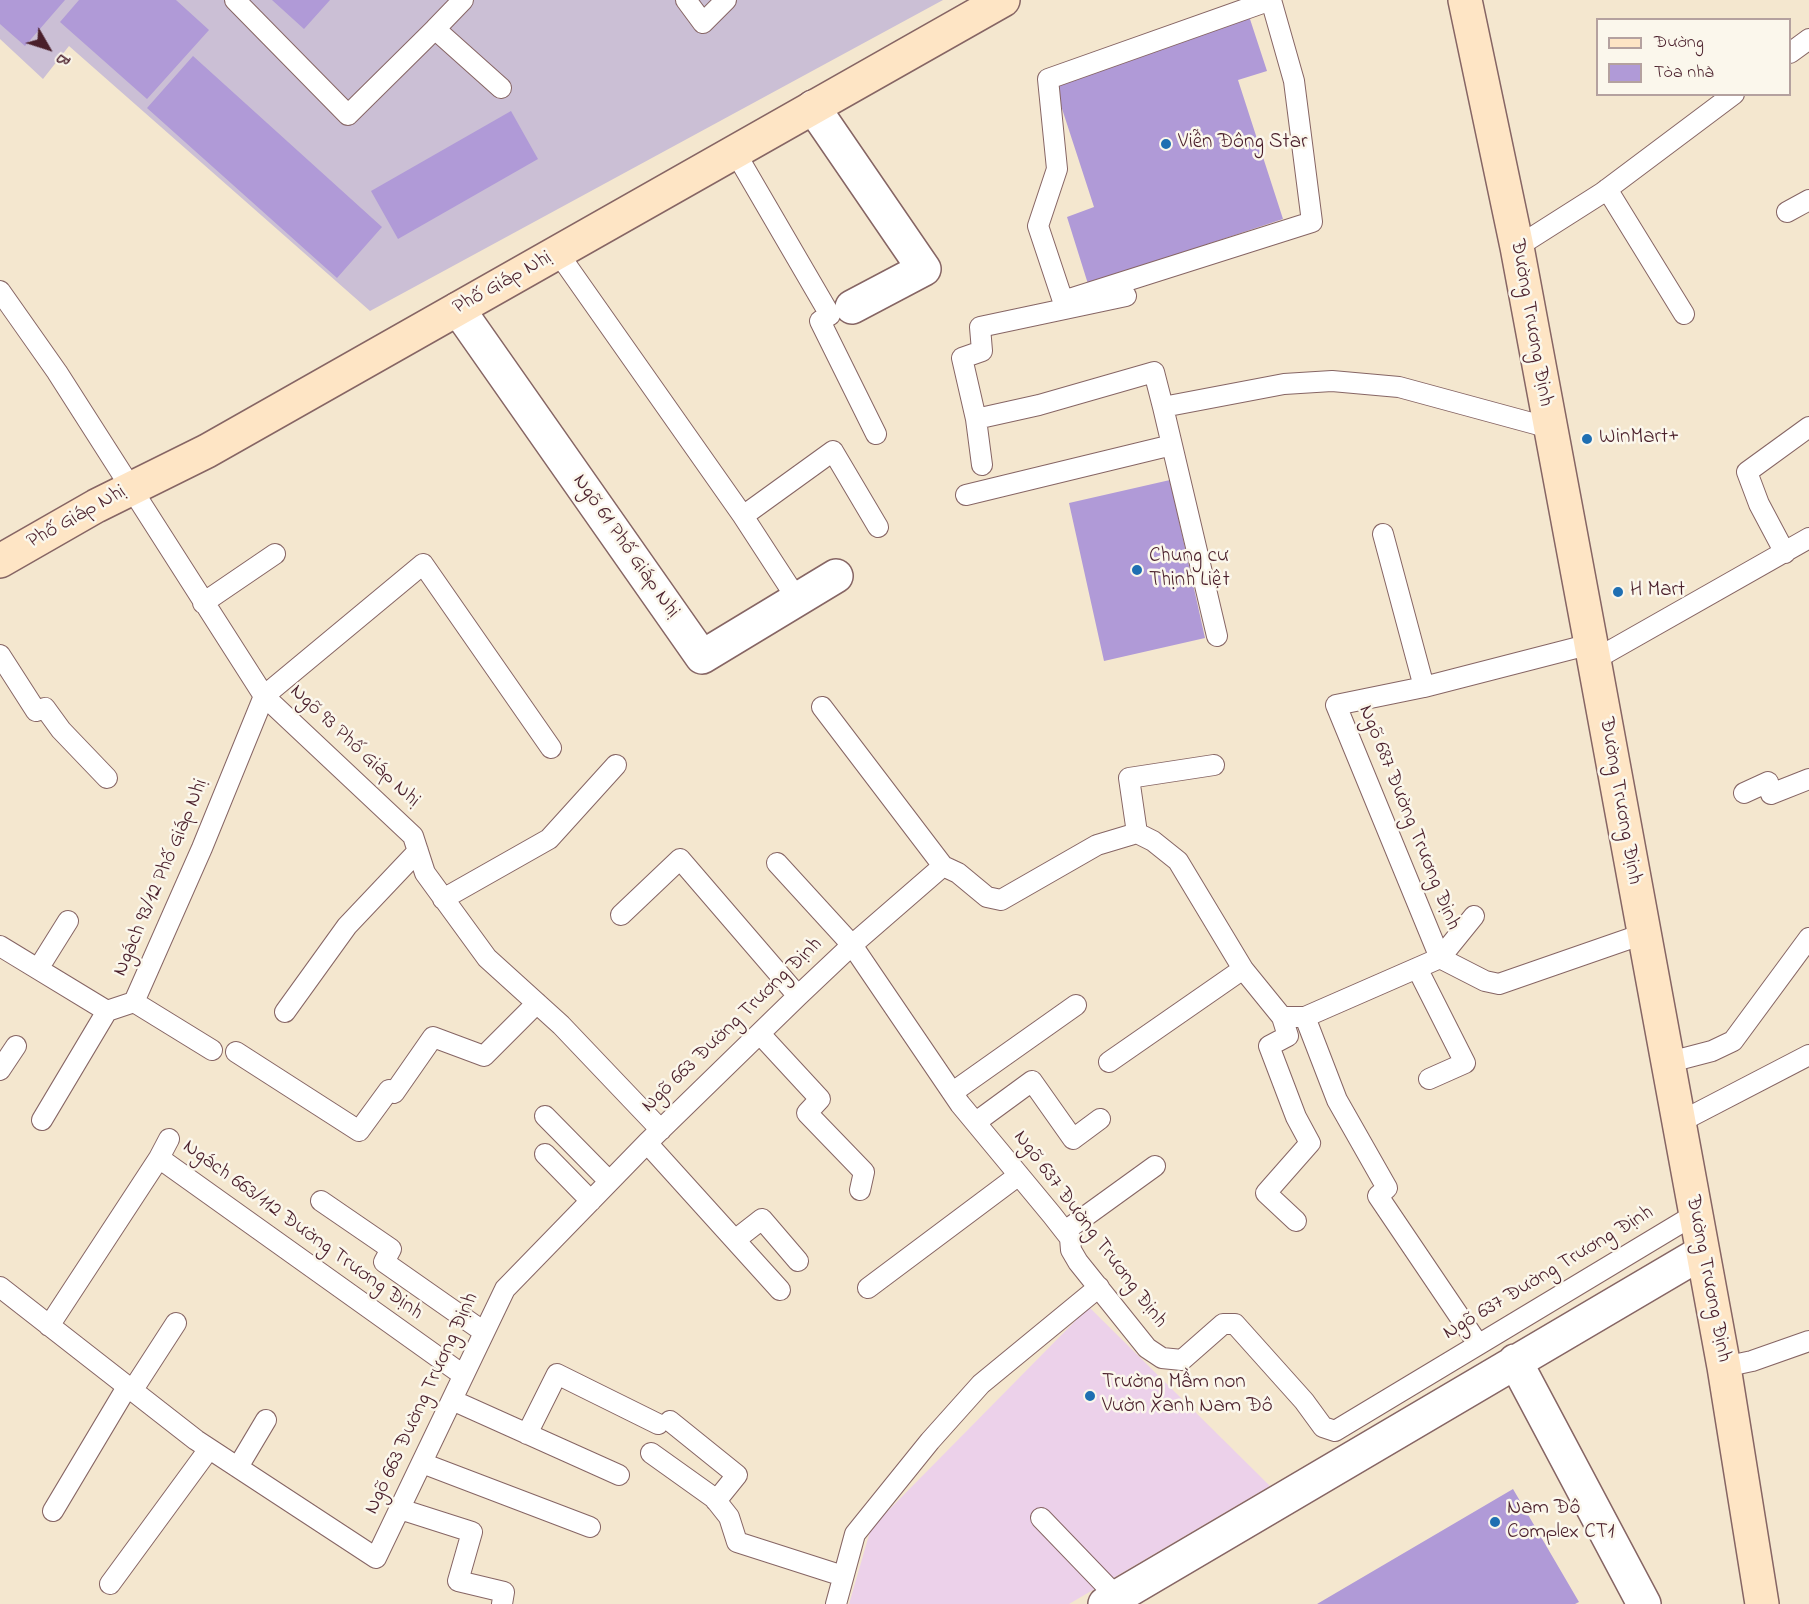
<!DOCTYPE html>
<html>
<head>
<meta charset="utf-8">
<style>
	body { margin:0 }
	#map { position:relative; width:1809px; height:1604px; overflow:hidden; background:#f4e7cf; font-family:"Indie Flower",sans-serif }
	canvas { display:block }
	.legend { position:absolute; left:1596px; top:18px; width:195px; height:78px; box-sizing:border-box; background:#fbf7ec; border:2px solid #b4a19f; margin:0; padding:8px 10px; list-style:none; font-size:18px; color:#4a1f2b }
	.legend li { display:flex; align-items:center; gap:12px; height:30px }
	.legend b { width:30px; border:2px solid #b4a19f }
	.north { position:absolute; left:18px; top:18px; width:60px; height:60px; -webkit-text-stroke:4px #fbf7ec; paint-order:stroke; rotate:129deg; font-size:16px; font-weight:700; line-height:24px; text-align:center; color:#4a1f2b }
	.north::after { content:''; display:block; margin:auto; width:21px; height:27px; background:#4a1f2b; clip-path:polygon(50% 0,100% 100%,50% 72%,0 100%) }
</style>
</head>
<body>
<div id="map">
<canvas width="1809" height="1604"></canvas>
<ul class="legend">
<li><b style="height:8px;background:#fee5c5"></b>Đường</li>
<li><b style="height:16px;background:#b09ad7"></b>Tòa nhà</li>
</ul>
<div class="north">B</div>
</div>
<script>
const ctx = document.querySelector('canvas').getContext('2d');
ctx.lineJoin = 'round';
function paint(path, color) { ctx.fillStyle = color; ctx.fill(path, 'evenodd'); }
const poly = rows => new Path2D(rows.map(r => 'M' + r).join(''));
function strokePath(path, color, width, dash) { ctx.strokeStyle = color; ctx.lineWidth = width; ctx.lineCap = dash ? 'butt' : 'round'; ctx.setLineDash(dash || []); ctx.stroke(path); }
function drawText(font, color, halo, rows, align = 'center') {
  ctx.font = font + ' "Indie Flower",sans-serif'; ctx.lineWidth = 5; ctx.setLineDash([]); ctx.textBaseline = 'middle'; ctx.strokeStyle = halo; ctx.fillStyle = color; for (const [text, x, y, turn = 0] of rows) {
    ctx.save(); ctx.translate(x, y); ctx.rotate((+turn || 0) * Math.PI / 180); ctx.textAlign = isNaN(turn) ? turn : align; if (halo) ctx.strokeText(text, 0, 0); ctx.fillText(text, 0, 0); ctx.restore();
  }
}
paint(poly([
	[1089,1307,1270,1486,1069,1604,849,1604,871,1528]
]), '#ecd1ea');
paint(poly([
	[0,0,943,0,370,311,69,46,43,79,0,39]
]), '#cbbfd5');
paint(poly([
	[0,0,65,0,25,46,0,24],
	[79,0,176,0,209,30,147,99,60,22],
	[272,0,330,0,304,29],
	[1248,13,1267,71,1238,80,1283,219,1088,284,1067,217,1094,207,1052,78],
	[193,56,382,227,337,278,147,108],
	[511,111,538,159,398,239,371,191],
	[1170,480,1205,638,1104,661,1069,503],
	[1513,1489,1579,1602,1575,1604,1317,1604]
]), '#b09ad7');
const lane = poly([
	[235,0,348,115,435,29],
	[463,0,435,29,501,88],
	[686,0,703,23,726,0],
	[1271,0,1294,81,1312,222,1063,301,1038,226,1057,169,1048,79,1271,0],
	[1790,53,1809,39],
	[735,152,830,315,820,321,876,434],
	[1607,189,1684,314],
	[1787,212,1809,200],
	[1517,247,1602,193,1734,94],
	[558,253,743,516,797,599],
	[0,291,57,372,264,696,413,836,425,873,487,958,561,1025,661,1130],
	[1163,407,1217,636],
	[976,419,1039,405,1154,372,1163,407,1284,384,1332,381,1399,387,1550,428],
	[982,465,976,419,962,358,982,351,980,327,1126,296],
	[966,495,1172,445],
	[743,516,833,451,878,527],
	[1383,534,1424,687],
	[1785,553,1759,504,1747,472,1809,427],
	[203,603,275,554],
	[0,655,36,711,45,708,61,730,107,778],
	[1594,660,1809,538],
	[822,707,943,866],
	[1744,793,1768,782,1771,794,1809,779],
	[1137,833,1129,778,1214,765],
	[777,863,852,945,960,1104,1052,1215,1070,1238,1071,1250,1078,1262,1147,1348,1162,1358,1182,1360,1223,1324,1235,1324,1304,1401,1323,1427,1335,1431,1694,1215],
	[443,899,549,839,616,765],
	[621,915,680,859,798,996],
	[1474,916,1440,958,1336,705,1424,687,1591,644],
	[0,946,107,1011,134,1002,202,848,264,696,423,564,551,748],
	[1417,968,1465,1063,1429,1079],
	[38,969,68,921],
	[134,1002,212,1050],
	[285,1012,347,926,418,851],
	[1282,1017,1288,1036,1269,1046,1296,1117,1310,1143,1266,1193,1296,1221],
	[1305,1017,1337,1100,1387,1188,1378,1196,1478,1344],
	[760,1034,820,1099,807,1113,864,1172,860,1190],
	[236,1052,359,1131,389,1090,394,1093,433,1037,484,1056,537,1003],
	[1109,1062,1243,969],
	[1666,1063,1712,1051,1733,1041,1809,938],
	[0,1070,16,1046],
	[953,1092,1076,1005],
	[545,1116,609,1181],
	[42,1120,107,1011],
	[976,1122,1032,1081,1073,1139,1100,1119],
	[1678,1123,1809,1055],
	[647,1143,780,1290],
	[545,1154,591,1201],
	[159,1158,169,1139],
	[321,1201,391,1249,384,1262,484,1332],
	[1065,1231,1155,1166],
	[735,1240,762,1219,798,1261],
	[0,1287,196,1440,376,1558,505,1289,647,1143,798,996,852,945,943,866,958,873,987,897,1001,900,1097,845,1137,833,1153,841,1178,861,1243,969,1282,1017,1305,1017,1440,958,1485,981,1499,984,1643,934],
	[868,1288,1019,1175],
	[49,1326,159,1158,463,1375],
	[1724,1367,1752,1361,1809,1341],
	[132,1391,176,1323],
	[452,1400,619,1475],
	[670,1421,737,1475,716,1501],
	[527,1434,557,1374,658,1424],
	[651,1453,714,1498,729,1517,737,1542,843,1576],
	[422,1463,590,1527],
	[238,1467,266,1420],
	[400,1509,472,1532,458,1581,504,1592,502,1604],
	[53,1511,127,1387],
	[1041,1518,1117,1597],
	[110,1584,209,1449],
	[836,1604,855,1534,930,1441,981,1384,1099,1287]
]);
const street = poly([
	[813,107,924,269,852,307],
	[458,309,702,657,836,576],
	[1515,1361,1644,1604],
	[1105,1604,1701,1253]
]);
const secondary = poly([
	[1465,0,1517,247,1594,660,1724,1367,1762,1604],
	[0,561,96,506,207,451,1003,0]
]);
strokePath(lane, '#866564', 22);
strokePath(street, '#866564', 36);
strokePath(secondary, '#866564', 36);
strokePath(lane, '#fff', 20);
strokePath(street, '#fff', 33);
strokePath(secondary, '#fee5c5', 33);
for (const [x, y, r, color] of [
	[1166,144,6,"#1f6fb2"],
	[1587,439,6,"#1f6fb2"],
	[1137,570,6,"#1f6fb2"],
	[1618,592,6,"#1f6fb2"],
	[1090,1396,6,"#1f6fb2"],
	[1495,1522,6,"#1f6fb2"]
]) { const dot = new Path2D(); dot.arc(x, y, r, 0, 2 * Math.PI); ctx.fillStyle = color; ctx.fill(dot); strokePath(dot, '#fbf7ec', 2); }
drawText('21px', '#4a1f2b', '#fbf7ec', [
	["Viễn Đông Star",1178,144],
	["WinMart+",1599,439],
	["Chung cư",1149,558],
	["Thịnh Liệt",1149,582],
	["H Mart",1630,592],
	["Trường Mầm non",1102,1384],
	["Vườn Xanh Nam Đô",1102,1408],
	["Nam Đô",1507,1510],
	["Complex CT1",1507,1534]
], 'left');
drawText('21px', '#4a1f2b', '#fbf7ec', [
	["Phố Giáp Nhị",503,284,-29],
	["Đường Trương Định",1530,323,80],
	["Phố Giáp Nhị",77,518,-29],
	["Ngõ 61 Phố Giáp Nhị",625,547,55],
	["Ngõ 93 Phố Giáp Nhị",354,747,43],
	["Đường Trương Định",1619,801,80],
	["Ngõ 687 Đường Trương Định",1408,818,68],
	["Ngách 93/12 Phố Giáp Nhị",162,878,-67],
	["Ngõ 663 Đường Trương Định",733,1026,-44],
	["Ngõ 637 Đường Trương Định",1089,1230,53],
	["Ngách 663/112 Đường Trương Định",302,1231,36],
	["Ngõ 637 Đường Trương Định",1549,1274,-31],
	["Đường Trương Định",1707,1279,79],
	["Ngõ 663 Đường Trương Định",423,1404,-65]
]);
</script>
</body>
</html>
